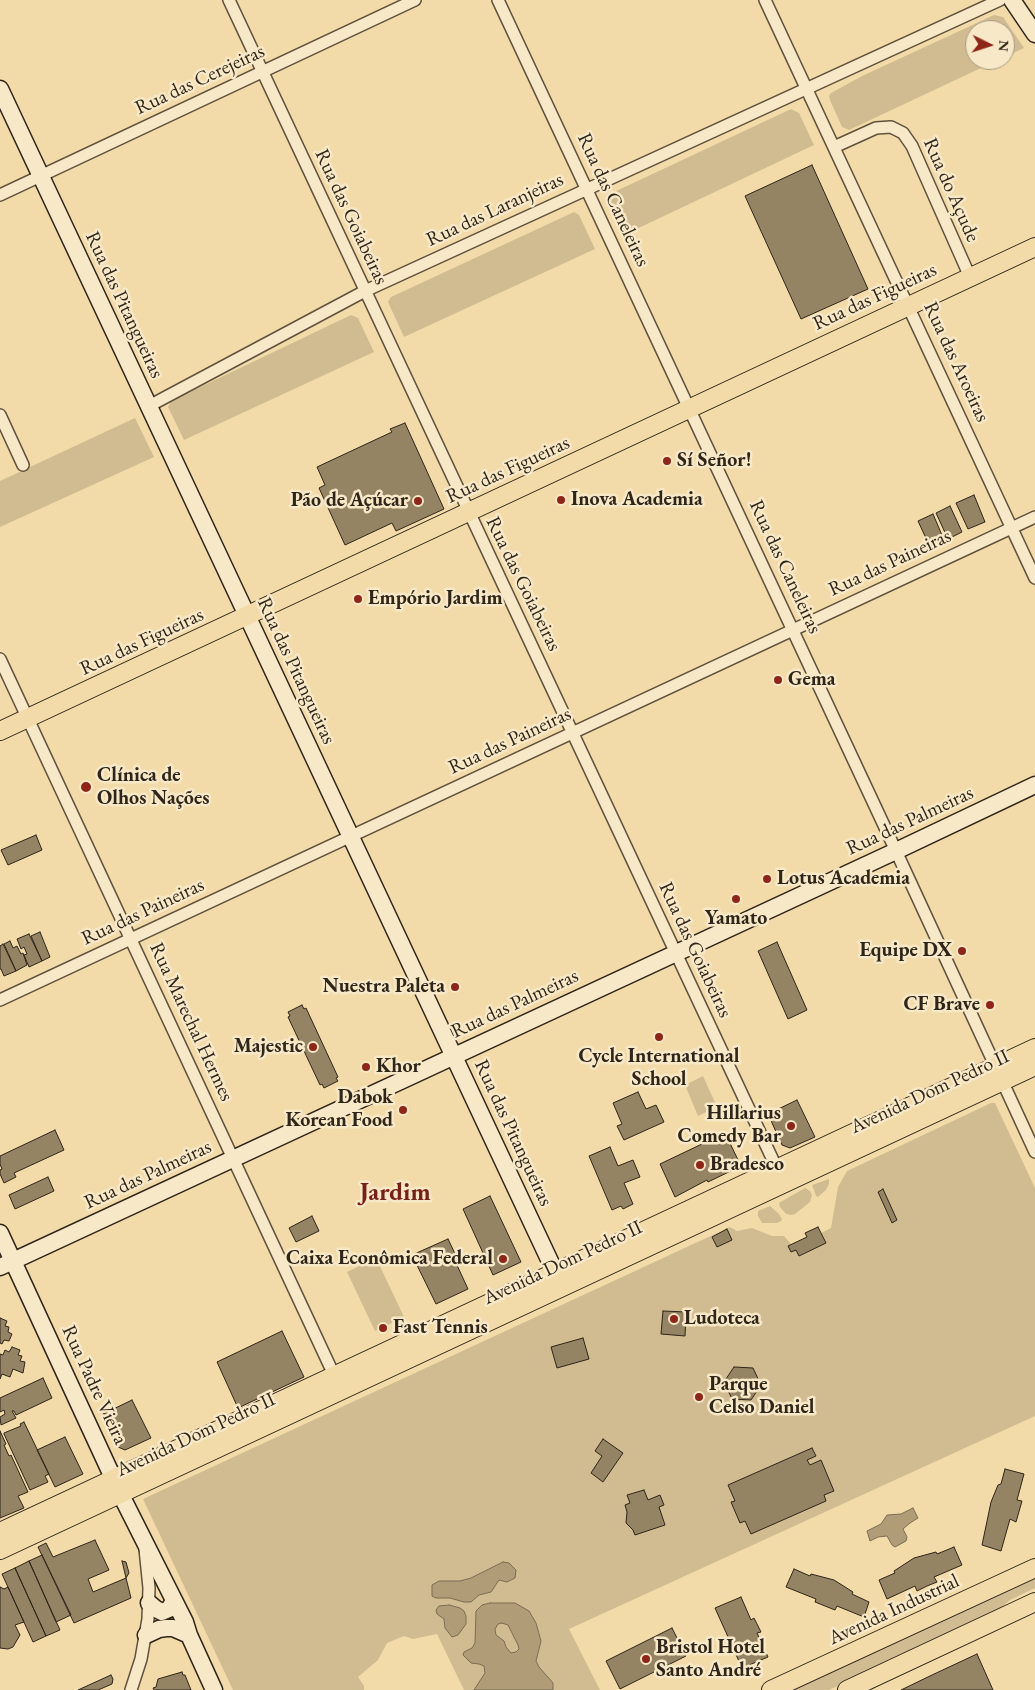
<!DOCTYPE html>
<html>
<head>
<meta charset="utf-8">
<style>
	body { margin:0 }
	#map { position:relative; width:1035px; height:1690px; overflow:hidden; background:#f2dba9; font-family:"EB Garamond",serif }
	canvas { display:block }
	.north { position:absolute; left:965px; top:20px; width:50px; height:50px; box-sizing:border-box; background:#f7e8c7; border:1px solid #a79a81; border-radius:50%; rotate:94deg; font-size:14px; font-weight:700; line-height:20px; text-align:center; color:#2f2519 }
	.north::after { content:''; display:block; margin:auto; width:18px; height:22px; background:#8f2418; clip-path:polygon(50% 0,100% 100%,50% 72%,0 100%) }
</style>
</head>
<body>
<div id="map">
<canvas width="1035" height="1690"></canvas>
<div class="north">N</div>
</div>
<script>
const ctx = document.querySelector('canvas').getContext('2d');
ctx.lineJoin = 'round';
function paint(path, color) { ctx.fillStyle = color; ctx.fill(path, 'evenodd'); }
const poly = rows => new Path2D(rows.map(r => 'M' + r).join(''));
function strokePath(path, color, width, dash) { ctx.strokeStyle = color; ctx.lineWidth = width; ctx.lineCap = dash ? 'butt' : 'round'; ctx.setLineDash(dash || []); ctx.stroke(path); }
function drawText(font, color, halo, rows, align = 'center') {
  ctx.font = font + ' "EB Garamond",serif'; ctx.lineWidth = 5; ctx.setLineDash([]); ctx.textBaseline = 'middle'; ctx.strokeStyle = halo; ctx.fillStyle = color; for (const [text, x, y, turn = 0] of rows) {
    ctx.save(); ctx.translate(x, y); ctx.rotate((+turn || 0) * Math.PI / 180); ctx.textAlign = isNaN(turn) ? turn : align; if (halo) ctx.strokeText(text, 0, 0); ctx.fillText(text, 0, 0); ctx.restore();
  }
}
paint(poly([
	[994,15,1003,17,1024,48,1005,57,1005,30,975,30,975,60,998,60,849,130,842,127,830,100,829,96,831,93,862,76],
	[791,109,799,113,814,145,626,234,611,202,612,193],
	[574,212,579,215,595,249,404,337,388,302,391,297],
	[351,315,358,318,374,352,184,440,168,407,171,401],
	[135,418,154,457,0,527,0,481],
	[703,1076,717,1107,698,1116,685,1085],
	[991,1103,995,1103,1035,1188,1035,1416,569,1629,600,1690,464,1690,437,1634,413,1639,404,1636,387,1643,378,1660,358,1677,364,1686,364,1690,233,1690,143,1499,730,1227,737,1231,752,1228,772,1236,784,1236,792,1245,807,1237,805,1233,818,1227,821,1233,831,1228,838,1187,847,1171],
	[829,1179,829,1184,826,1190,818,1197,816,1196,812,1185],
	[805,1188,810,1191,812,1195,810,1202,795,1214,791,1215,786,1214,780,1207,779,1203],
	[770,1206,779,1214,782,1219,781,1221,777,1223,762,1223,758,1216,758,1211],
	[376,1258,404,1317,375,1331,347,1272],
	[1035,1574,1035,1588,1010,1600,996,1612,829,1690,785,1690]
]), '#d1bc91');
const water = poly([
	[913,1508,918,1518,910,1523,903,1529,907,1537,906,1541,895,1547,892,1545,887,1536,878,1537,870,1541,867,1531,881,1524,887,1515,901,1514,913,1508],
	[503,1562,509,1563,516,1570,515,1578,507,1582,499,1580,491,1592,479,1595,471,1602,464,1602,450,1598,436,1598,432,1596,432,1585,439,1581,460,1581,471,1578,503,1562],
	[490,1603,515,1603,529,1611,536,1623,541,1641,536,1661,539,1667,553,1683,553,1690,474,1690,485,1673,484,1666,479,1664,471,1663,463,1655,464,1652,472,1648,475,1643,476,1611,482,1605,490,1603],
	[502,1623,508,1625,518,1645,519,1649,516,1652,511,1653,506,1647,504,1641,496,1635,495,1629,498,1624,502,1623],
	[449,1605,460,1608,464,1611,466,1616,466,1624,458,1635,452,1637,445,1628,444,1619,437,1614,436,1610,439,1606,449,1605]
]);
paint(water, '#b09d78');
strokePath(water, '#7c6d52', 1);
const building = poly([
	[812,165,868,289,801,319,745,196,812,165],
	[405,423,444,509,396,531,392,523,345,545,319,488,325,485,317,467,392,432,390,429,405,423],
	[974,495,985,522,968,529,956,503,974,495],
	[950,506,962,532,948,539,936,513,950,506],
	[933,514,944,540,930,547,918,521,933,514],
	[36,835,42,850,8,865,1,850,36,835],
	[40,932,50,957,42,961,31,936,40,932],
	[29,934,42,961,29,967,24,955,27,954,24,947,21,949,17,939,29,934],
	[10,941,13,948,17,946,21,954,23,953,27,965,16,971,4,944,10,941],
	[777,942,807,1010,788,1019,758,951,777,942],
	[3,944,16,971,4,976,1,969,0,969,0,946,3,944],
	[302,1005,304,1009,306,1008,338,1077,336,1078,338,1081,324,1088,322,1084,320,1085,288,1017,290,1016,288,1012,302,1005],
	[638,1092,646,1109,656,1105,664,1122,624,1140,617,1126,622,1124,613,1103,638,1092],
	[797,1100,815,1137,790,1148,782,1145,768,1114,797,1100],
	[55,1130,64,1150,14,1173,16,1177,4,1183,0,1174,0,1170,2,1169,0,1164,0,1156,55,1130],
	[725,1133,741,1166,708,1182,707,1180,675,1197,660,1164,725,1133],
	[610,1147,618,1166,633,1160,640,1177,624,1183,633,1204,623,1209,621,1206,612,1210,589,1156,610,1147],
	[48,1177,54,1191,15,1209,9,1195,48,1177],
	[883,1189,897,1220,892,1223,878,1192,883,1189],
	[490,1196,521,1262,493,1275,463,1209,490,1196],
	[312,1216,319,1231,296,1242,289,1228,312,1216],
	[818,1227,826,1243,799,1256,796,1250,791,1252,788,1246,807,1237,805,1233,818,1227],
	[727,1229,732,1240,717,1247,712,1237,727,1229],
	[448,1239,459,1262,456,1263,468,1289,436,1304,412,1255,448,1239],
	[663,1311,686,1312,685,1336,661,1334,663,1311],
	[0,1318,7,1321,5,1326,9,1327,8,1332,12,1334,9,1341,4,1340,2,1344,0,1343,0,1318],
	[282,1331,304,1377,238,1408,217,1362,282,1331],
	[583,1338,589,1359,557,1368,551,1347,583,1338],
	[12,1347,20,1350,18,1355,22,1356,20,1361,25,1362,23,1373,13,1369,10,1377,2,1374,0,1379,0,1354,3,1355,5,1350,9,1352,12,1347],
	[734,1367,753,1368,761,1385,751,1400,732,1399,724,1382,734,1367],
	[43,1378,52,1398,16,1415,14,1411,12,1411,16,1418,1,1425,0,1417,5,1414,4,1410,0,1412,0,1398,43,1378],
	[132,1400,151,1438,125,1450,118,1447,103,1414,132,1400],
	[24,1422,49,1474,45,1476,48,1482,30,1490,4,1434,4,1433,21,1426,20,1424,24,1422],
	[0,1431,6,1444,4,1445,9,1456,11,1455,28,1492,18,1496,24,1508,0,1518,0,1431],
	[65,1437,83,1474,55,1487,37,1450,65,1437],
	[603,1439,623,1453,603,1482,591,1473,602,1456,595,1451,603,1439],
	[812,1448,816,1456,807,1460,810,1465,821,1460,834,1491,824,1495,826,1501,751,1534,745,1521,740,1523,731,1502,735,1501,728,1485,812,1448],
	[1005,1469,1024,1474,1017,1500,1022,1501,1016,1522,1010,1519,1001,1551,982,1545,991,1502,998,1485,1001,1484,1005,1469],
	[644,1490,648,1500,660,1495,664,1505,659,1507,665,1525,635,1535,633,1530,626,1523,627,1512,625,1505,630,1503,627,1495,644,1490],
	[95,1540,109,1570,88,1579,93,1592,126,1578,131,1598,74,1623,38,1547,46,1543,53,1557,95,1540],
	[954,1547,962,1565,934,1577,937,1582,927,1586,917,1591,915,1586,887,1599,879,1580,895,1573,894,1571,914,1558,936,1552,937,1554,954,1547],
	[42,1555,71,1615,56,1622,29,1561,42,1555],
	[29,1561,60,1630,46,1636,15,1568,29,1561],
	[122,1561,126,1562,129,1573,126,1578,122,1561],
	[15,1568,46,1636,33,1642,2,1574,15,1568],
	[794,1569,810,1576,811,1574,834,1580,853,1592,852,1594,869,1602,864,1617,837,1606,835,1610,815,1602,816,1599,786,1587,794,1569],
	[0,1587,4,1589,8,1587,24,1622,15,1625,20,1635,13,1647,8,1649,0,1648,0,1587],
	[741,1597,751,1620,754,1618,761,1632,757,1633,768,1657,742,1668,715,1608,741,1597],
	[672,1628,686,1656,620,1689,606,1661,672,1628],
	[977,1654,993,1690,901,1690,932,1675,977,1654],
	[182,1672,183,1675,185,1675,191,1690,154,1690,153,1688,156,1687,158,1679,182,1672],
	[111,1675,113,1679,112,1684,98,1690,78,1690,111,1675]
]);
paint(building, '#948464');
strokePath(building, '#2f2519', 1);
const street = poly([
	[229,0,779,1173],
	[498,0,896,851,1035,1152],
	[765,0,1035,578],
	[834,147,876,128,891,127,903,133,912,146,970,277],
	[0,195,415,0],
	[149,406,365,291,1000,0],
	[0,415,23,465],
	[0,659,334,1375],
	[0,1000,1035,517],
	[131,1690,141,1659,148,1619,149,1588,145,1549]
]);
const secondary = poly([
	[1012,0,1035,34],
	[0,89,555,1272],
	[0,1233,120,1493,185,1622,189,1635,214,1690],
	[0,1267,896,851,1035,785],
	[149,1603,156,1609,162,1612,169,1609,174,1601],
	[146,1635,159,1629,166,1628,173,1628,189,1635]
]);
const primary = poly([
	[0,731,1035,247],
	[0,1532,1035,1048],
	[0,1550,1035,1066],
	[771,1690,1035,1568],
	[847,1690,1035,1602]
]);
strokePath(street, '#60523d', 14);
strokePath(secondary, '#2f2519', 19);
strokePath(primary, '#2f2519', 20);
strokePath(street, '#f7e8c7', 11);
strokePath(secondary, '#f7e8c7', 16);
strokePath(primary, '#f2dba9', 18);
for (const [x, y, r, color] of [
	[667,461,5,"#8f2418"],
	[561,500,5,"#8f2418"],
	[418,501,5,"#8f2418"],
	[358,599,5,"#8f2418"],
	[778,680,5,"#8f2418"],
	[86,787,6,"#8f2418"],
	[767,879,5,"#8f2418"],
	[736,899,5,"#8f2418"],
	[962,951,5,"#8f2418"],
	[455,987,5,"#8f2418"],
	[990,1005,5,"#8f2418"],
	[659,1037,5,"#8f2418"],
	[313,1047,5,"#8f2418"],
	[366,1067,5,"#8f2418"],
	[403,1110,5,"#8f2418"],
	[791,1126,5,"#8f2418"],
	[700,1165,5,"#8f2418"],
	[503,1259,5,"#8f2418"],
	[674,1319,5,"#8f2418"],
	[383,1328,5,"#8f2418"],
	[699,1397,5,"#8f2418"],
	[646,1659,5,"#8f2418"]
]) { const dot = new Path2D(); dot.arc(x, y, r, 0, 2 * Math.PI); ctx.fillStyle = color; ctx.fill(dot); strokePath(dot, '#f7e8c7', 2); }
drawText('20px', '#2f2519', '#f7e8c7', [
	["Rua das Cerejeiras",200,80,-25],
	["Rua do Açude",951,190,66],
	["Rua das Caneleiras",613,200,65],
	["Rua das Laranjeiras",495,210,-25],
	["Rua das Goiabeiras",351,217,65],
	["Rua das Figueiras",875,297,-25],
	["Rua das Pitangueiras",124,305,65],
	["Rua das Aroeiras",956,362,65],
	["Rua das Figueiras",508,470,-25],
	["Rua das Paineiras",890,563,-25],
	["Rua das Caneleiras",785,567,65],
	["Rua das Goiabeiras",523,584,64],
	["Rua das Figueiras",142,642,-25],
	["Rua das Pitangueiras",296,671,65],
	["Rua das Paineiras",510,741,-25],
	["Rua das Palmeiras",910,821,-25],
	["Rua das Paineiras",143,912,-25],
	["Rua das Goiabeiras",695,950,65],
	["Rua das Palmeiras",515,1004,-25],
	["Rua Marechal Hermes",191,1022,65],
	["Avenida Dom Pedro II",930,1092,-25],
	["Rua das Pitangueiras",513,1133,65],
	["Rua das Palmeiras",148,1175,-25],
	["Avenida Dom Pedro II",563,1263,-25],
	["Rua Padre Vieira",94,1385,65],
	["Avenida Dom Pedro II",196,1435,-25],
	["Avenida Industrial",894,1610,-25]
]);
drawText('bold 20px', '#2f2519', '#f7e8c7', [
	["Sí Señor!",677,461],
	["Inova Academia",571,500],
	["Pão de Açúcar",408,501,"right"],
	["Empório Jardim",368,599],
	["Gema",788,680],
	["Clínica de",97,776],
	["Olhos Nações",97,799],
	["Lotus Academia",777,879],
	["Yamato",736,919,"center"],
	["Equipe DX",952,951,"right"],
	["Nuestra Paleta",445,987,"right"],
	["CF Brave",980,1005,"right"],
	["Majestic",303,1047,"right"],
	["Cycle International",659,1057,"center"],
	["School",659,1080,"center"],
	["Khor",376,1067],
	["Dabok",393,1098,"right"],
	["Korean Food",393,1121,"right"],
	["Hillarius",781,1114,"right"],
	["Comedy Bar",781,1137,"right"],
	["Bradesco",710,1165],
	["Caixa Econômica Federal",493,1259,"right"],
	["Ludoteca",684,1319],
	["Fast Tennis",393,1328],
	["Parque",709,1385],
	["Celso Daniel",709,1408],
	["Bristol Hotel",656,1648],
	["Santo André",656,1671]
], 'left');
drawText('bold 25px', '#7a1f14', '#f7e8c7', [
	["Jardim",395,1193]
]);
</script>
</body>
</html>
